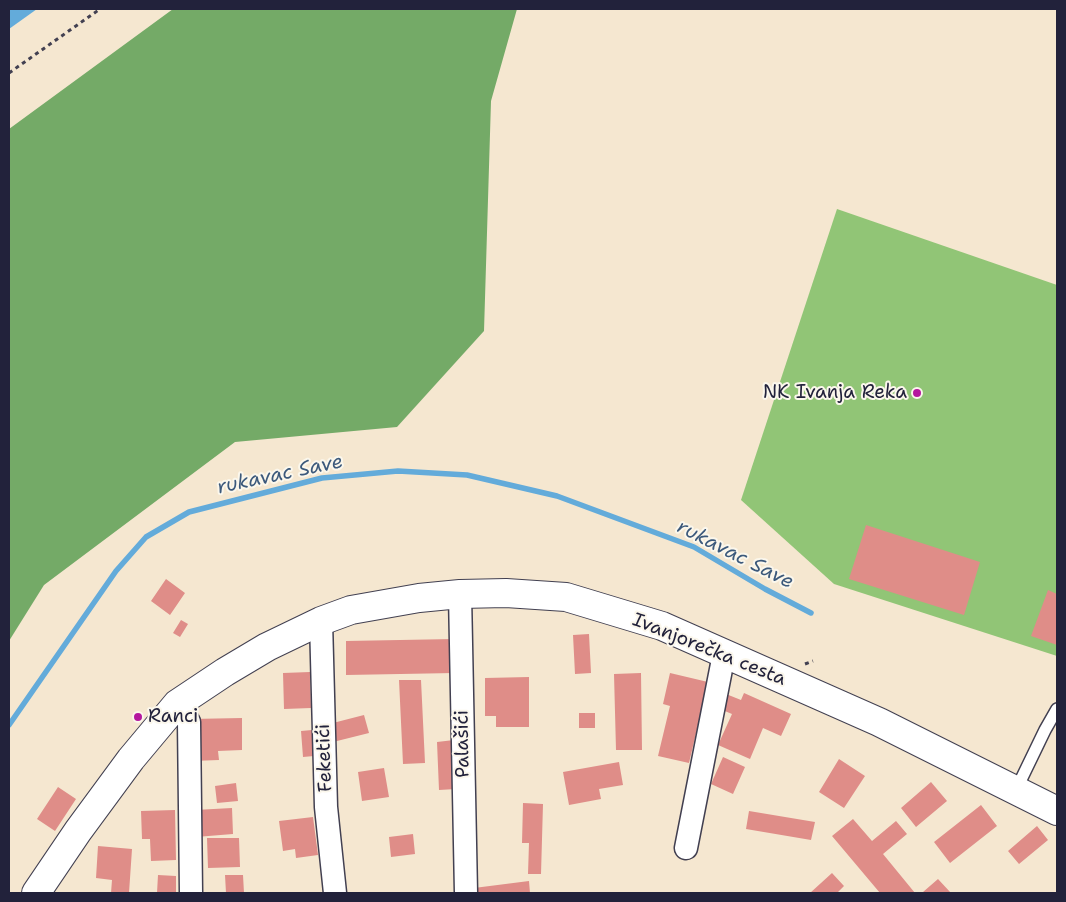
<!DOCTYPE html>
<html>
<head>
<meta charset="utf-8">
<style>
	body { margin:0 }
	#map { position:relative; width:1066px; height:902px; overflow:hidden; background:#f5e7d0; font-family:"Shantell Sans",sans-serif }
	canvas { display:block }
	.frame { position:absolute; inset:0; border:10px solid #22223b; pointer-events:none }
</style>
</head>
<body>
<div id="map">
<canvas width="1066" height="902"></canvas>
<div class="frame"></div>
</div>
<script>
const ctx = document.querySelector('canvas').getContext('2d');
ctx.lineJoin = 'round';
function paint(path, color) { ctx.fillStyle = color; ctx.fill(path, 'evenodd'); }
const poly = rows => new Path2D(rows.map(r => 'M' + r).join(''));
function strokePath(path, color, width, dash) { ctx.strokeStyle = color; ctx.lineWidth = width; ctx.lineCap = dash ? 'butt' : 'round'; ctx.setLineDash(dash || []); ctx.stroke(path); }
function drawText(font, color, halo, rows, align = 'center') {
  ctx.font = font + ' "Shantell Sans",sans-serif'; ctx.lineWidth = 4; ctx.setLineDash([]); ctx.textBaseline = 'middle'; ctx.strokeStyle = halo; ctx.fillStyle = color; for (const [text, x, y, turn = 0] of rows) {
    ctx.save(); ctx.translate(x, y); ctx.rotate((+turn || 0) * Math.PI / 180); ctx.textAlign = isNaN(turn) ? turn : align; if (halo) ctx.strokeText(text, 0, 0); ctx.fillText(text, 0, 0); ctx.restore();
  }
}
paint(poly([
	[837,209,1057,285,1057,656,834,584,741,500]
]), '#91c576');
paint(poly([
	[173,9,517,9,491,101,484,331,397,427,235,442,44,585,9,641,9,129]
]), '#74aa67');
paint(poly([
	[9,9,37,9,9,29]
]), '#63abda');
strokePath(poly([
	[9,725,116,571,146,537,189,512,322,478,398,471,467,475,557,496,694,547,765,589,811,613]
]), '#63abda', 5.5);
paint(poly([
	[866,525,980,562,964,615,849,579],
	[166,579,185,593,170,615,151,601],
	[1048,590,1057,594,1057,645,1031,636],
	[181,620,188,624,180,637,173,633],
	[589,634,591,673,575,674,573,635],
	[454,639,454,673,346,675,346,641],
	[310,672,311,708,284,709,283,673],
	[641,673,642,750,616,750,614,674],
	[670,673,708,682,689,763,658,756,670,706,663,704],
	[529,677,529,727,496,727,496,716,485,716,485,678],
	[399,680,421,680,425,763,403,764],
	[744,693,791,714,781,736,763,728,750,759,718,745,732,714,720,709,726,694,741,700],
	[579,713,595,713,595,728,579,728],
	[364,715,369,733,333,742,329,724],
	[242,718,242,750,218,751,219,760,192,761,191,719],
	[312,730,314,756,303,757,301,731],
	[454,740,456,789,439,790,437,742],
	[723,757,745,767,733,794,711,784],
	[839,759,865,776,844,808,819,792],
	[619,762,623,785,599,789,601,799,569,805,563,772],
	[384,768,389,797,362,801,358,772],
	[931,782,947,801,916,827,901,808],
	[236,783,238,801,217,803,215,786],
	[58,787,76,799,55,831,37,819],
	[523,803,543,804,541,874,528,874,529,843,522,843],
	[981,805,997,826,950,863,934,842],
	[232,808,233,834,196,837,195,810],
	[175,810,176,860,151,861,150,839,142,839,141,811],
	[749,811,815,822,811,840,746,829],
	[313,817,318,855,296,858,295,849,283,851,279,821],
	[853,819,872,841,896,821,907,834,883,854,915,893,880,893,832,836],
	[1037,826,1048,840,1019,864,1008,851],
	[413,834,415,854,391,857,389,837],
	[207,838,239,838,240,867,208,868],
	[98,846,132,849,129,893,111,893,112,880,96,878],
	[832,873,844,886,837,893,810,893],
	[158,875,176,876,176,893,157,893],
	[225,875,243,875,244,893,226,893],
	[938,879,951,893,924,893,923,892],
	[529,881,530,893,474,893,474,888]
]), '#df8d88');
const lane = poly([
	[1016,790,1045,730,1057,709]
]);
const street = poly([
	[460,594,466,893],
	[321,621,326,807,335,893],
	[177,704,189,722,191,893],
	[686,848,724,654]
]);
const secondary = poly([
	[36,893,78,831,131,759,177,704,225,672,267,647,321,621,351,610,419,598,460,594,506,593,566,597,662,626,879,722,1057,811]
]);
strokePath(lane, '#424051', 14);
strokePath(street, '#424051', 25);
strokePath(secondary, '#424051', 30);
strokePath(poly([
	[9,73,100,9],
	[805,664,813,661]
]), '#424051', 3, [4, 4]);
strokePath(lane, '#fff', 11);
strokePath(street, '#fff', 22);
strokePath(secondary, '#fff', 28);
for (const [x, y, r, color] of [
	[917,393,5,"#b5179e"],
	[138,717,5,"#b5179e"]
]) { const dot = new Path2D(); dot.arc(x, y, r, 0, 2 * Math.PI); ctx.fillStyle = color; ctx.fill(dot); strokePath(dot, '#fbf7ec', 2); }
drawText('19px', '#22223b', '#fbf7ec', [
	["NK Ivanja Reka",907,393],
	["Ranci",148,717,"left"]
], 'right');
drawText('19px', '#22223b', '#fbf7ec', [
	["Ivanjorečka cesta",709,650,22],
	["Palašići",463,744,-91],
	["Feketići",325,758,-92]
]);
drawText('italic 20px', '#3c597b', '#fbf7ec', [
	["rukavac Save",280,475,-12],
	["rukavac Save",735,555,27]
]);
</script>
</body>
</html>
